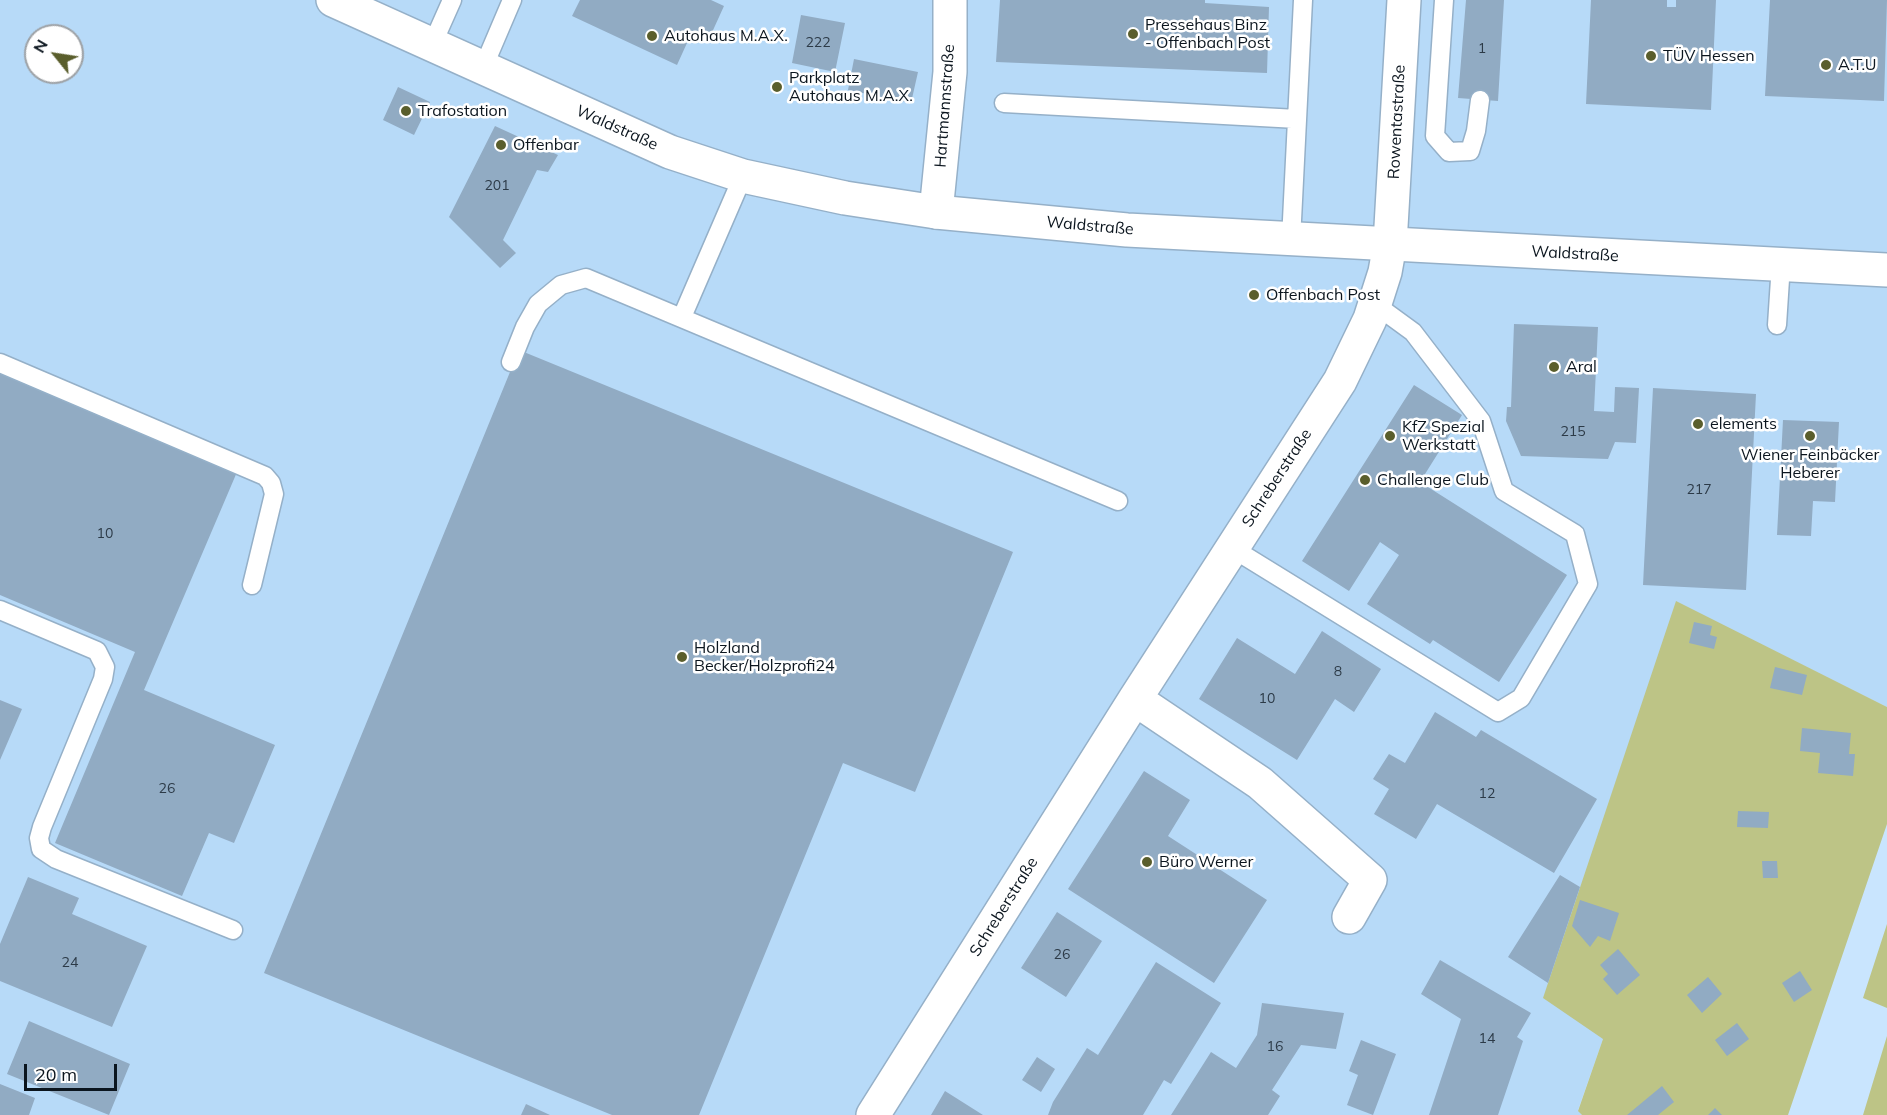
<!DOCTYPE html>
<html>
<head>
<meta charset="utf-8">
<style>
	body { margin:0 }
	#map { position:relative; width:1887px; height:1115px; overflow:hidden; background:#c9e5fe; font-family:Mulish,sans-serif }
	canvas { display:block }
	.north { position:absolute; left:24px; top:24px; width:60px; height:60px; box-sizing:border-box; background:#fff; border:2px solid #9da1a5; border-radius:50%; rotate:300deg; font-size:16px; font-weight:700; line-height:24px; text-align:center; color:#0b151e }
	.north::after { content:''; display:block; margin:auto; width:21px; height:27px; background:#5a5e2c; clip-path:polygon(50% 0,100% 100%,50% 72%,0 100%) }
	.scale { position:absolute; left:24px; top:1064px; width:93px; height:27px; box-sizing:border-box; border:3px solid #0b151e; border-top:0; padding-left:8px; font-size:18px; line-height:21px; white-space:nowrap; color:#0b151e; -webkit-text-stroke:4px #fff; paint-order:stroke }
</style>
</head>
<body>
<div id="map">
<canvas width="1887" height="1115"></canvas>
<div class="north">N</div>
<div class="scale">20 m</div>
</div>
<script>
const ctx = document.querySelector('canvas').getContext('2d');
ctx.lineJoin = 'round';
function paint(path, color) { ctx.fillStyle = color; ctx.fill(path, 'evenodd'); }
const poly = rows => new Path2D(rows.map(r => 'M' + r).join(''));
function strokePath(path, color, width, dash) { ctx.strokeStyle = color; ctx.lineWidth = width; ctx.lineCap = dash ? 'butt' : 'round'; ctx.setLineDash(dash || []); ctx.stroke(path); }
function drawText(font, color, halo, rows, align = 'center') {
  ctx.font = font + ' Mulish,sans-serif'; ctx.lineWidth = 5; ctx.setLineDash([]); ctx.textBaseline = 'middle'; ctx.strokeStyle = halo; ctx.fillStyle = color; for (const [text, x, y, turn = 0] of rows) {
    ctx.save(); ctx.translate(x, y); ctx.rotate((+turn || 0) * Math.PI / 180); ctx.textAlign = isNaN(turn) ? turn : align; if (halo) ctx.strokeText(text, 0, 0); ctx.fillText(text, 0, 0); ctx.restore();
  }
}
paint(poly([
	[0,0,1887,0,1887,707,1676,602,1603,1039,1578,1110,1582,1115,0,1115],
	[36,36,72,36,72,72,36,72]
]), '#b7daf8');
paint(poly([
	[1676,601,1887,707,1887,824,1788,1115,1582,1115,1578,1111,1603,1039,1543,998],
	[1887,924,1887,1008,1863,998],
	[1887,1036,1887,1115,1863,1115]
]), '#bdc486');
paint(poly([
	[580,0,711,0,724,6,709,39,692,32,677,65,572,16],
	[1000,0,1205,0,1205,3,1269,7,1267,73,996,62],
	[1466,0,1504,0,1498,101,1458,98],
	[1591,0,1667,0,1667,7,1676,7,1676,0,1716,0,1711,110,1586,104],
	[1770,0,1887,0,1884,101,1765,96],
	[801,15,845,23,835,72,792,63],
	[854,59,918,72,911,103,848,90],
	[398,87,430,102,414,135,383,120],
	[495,126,558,155,548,172,537,170,503,240,516,253,500,268,449,217],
	[1514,324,1598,327,1594,411,1614,412,1615,387,1639,388,1636,443,1615,442,1608,459,1521,456,1506,421,1507,407,1511,407],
	[519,350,1013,552,915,792,843,763,699,1115,612,1115,264,973],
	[0,372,237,472,144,690,275,745,234,843,209,833,182,896,55,843,135,652,0,595],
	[1414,385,1462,415,1420,482,1567,575,1499,682,1433,640,1430,644,1367,604,1399,555,1380,542,1349,591,1302,561],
	[1653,388,1756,394,1746,590,1643,585],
	[1783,420,1839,422,1835,502,1813,501,1811,536,1777,535],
	[1694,622,1712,626,1710,635,1717,637,1714,649,1689,643],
	[1322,631,1381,669,1354,712,1335,699,1297,760,1199,699,1237,638,1295,674],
	[1775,667,1807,675,1802,695,1770,688],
	[0,700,22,709,0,760],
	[1435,712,1476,737,1481,730,1597,799,1554,873,1437,804,1416,839,1374,814,1389,789,1373,779,1389,754,1405,763],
	[1802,728,1851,733,1849,754,1855,754,1853,776,1818,773,1820,753,1800,751],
	[1144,771,1190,800,1168,836,1267,900,1214,983,1068,889],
	[1738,811,1769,812,1768,828,1737,827],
	[1762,861,1777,861,1778,878,1763,878],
	[1560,875,1580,887,1548,983,1508,957],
	[28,877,79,898,72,914,147,946,112,1027,0,981,0,944],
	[1580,900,1619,913,1610,941,1598,936,1590,947,1572,926],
	[1057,912,1102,941,1066,997,1021,968],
	[1618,949,1640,975,1617,995,1603,979,1608,974,1600,965],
	[1440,960,1531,1013,1517,1037,1523,1041,1498,1115,1429,1115,1461,1019,1421,994],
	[1156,962,1221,1003,1171,1084,1164,1080,1143,1115,1048,1115,1053,1102,1087,1048,1098,1055],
	[1800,971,1812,990,1794,1002,1782,983],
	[1708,977,1722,994,1702,1013,1687,995],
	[1262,1003,1344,1013,1336,1049,1301,1045,1272,1090,1280,1096,1268,1115,1171,1115,1211,1052,1236,1068,1257,1035],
	[29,1021,130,1064,109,1115,7,1074],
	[1737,1023,1749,1039,1727,1056,1715,1040],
	[1361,1040,1396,1054,1373,1115,1347,1105,1358,1075,1349,1071],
	[1037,1057,1055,1069,1041,1092,1022,1080],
	[0,1084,35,1098,29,1115,0,1115],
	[1662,1086,1674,1102,1658,1115,1627,1115],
	[945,1091,983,1115,931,1115],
	[526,1104,550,1115,521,1115],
	[1715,1108,1722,1115,1708,1115]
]), '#91abc3');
const lane = poly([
	[1444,0,1435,136,1449,152,1470,151,1476,131,1480,100],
	[432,45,452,0],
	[483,68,512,0],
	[1004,103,1297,119],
	[1291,240,1303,0],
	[682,317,743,176],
	[1777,325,1781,264],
	[511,362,525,327,538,304,561,285,586,278,1118,501],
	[0,363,265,476,271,483,274,494,252,585],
	[1232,548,1498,712,1521,698,1588,584,1575,534,1504,491,1481,421,1413,332,1376,305],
	[0,610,97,651,105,667,103,679,42,827,39,838,41,849,56,859,233,930]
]);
const street = poly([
	[936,212,950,72,950,0],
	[1135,699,1260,783,1370,880,1349,917],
	[873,1115,1135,699,1340,381,1370,319,1385,272,1390,244,1404,0]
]);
const secondary = poly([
	[333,0,670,152,743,176,845,198,936,212,1127,230,1887,270]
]);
strokePath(lane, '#95b0c8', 21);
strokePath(street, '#95b0c8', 36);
strokePath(secondary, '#95b0c8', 36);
strokePath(lane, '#fff', 18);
strokePath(street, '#fff', 33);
strokePath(secondary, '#fff', 33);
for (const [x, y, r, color] of [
	[1133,34,6,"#5a5e2c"],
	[652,36,6,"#5a5e2c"],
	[1651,56,6,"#5a5e2c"],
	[1826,65,6,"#5a5e2c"],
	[777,87,6,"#5a5e2c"],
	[406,111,6,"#5a5e2c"],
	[501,145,6,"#5a5e2c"],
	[1254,295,6,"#5a5e2c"],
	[1554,367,6,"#5a5e2c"],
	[1698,424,6,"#5a5e2c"],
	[1390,436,6,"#5a5e2c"],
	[1810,436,6,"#5a5e2c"],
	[1365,480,6,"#5a5e2c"],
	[682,657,6,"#5a5e2c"],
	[1147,862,6,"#5a5e2c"]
]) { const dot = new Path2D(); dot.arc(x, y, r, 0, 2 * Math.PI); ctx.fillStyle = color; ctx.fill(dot); strokePath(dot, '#fff', 2); }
drawText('14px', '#2c3a47', null, [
	["222",818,43],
	["1",1482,49],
	["201",497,186],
	["215",1573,432],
	["217",1699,490],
	["10",105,534],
	["8",1338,672],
	["10",1267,699],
	["26",167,789],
	["12",1487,794],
	["26",1062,955],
	["24",70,963],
	["14",1487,1039],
	["16",1275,1047]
]);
drawText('16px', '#0b151e', '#fff', [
	["Pressehaus Binz",1145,25],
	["- Offenbach Post",1145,43],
	["Autohaus M.A.X.",664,36],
	["TÜV Hessen",1663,56],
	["A.T.U",1838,65],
	["Parkplatz",789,78],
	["Autohaus M.A.X.",789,96],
	["Trafostation",418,111],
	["Offenbar",513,145],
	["Offenbach Post",1266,295],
	["Aral",1566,367],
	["elements",1710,424],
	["KfZ Spezial",1402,427],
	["Werkstatt",1402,445],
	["Wiener Feinbäcker",1810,455,"center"],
	["Heberer",1810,473,"center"],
	["Challenge Club",1377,480],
	["Holzland",694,648],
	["Becker/Holzprofi24",694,666],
	["Büro Werner",1159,862]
], 'left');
drawText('16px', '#0b151e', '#fff', [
	["Hartmannstraße",945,106,-86],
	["Rowentastraße",1397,122,-87],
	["Waldstraße",617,128,24],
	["Waldstraße",1090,226,5],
	["Waldstraße",1575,254,3],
	["Schreberstraße",1277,478,-57],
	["Schreberstraße",1004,907,-58]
]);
</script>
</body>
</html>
